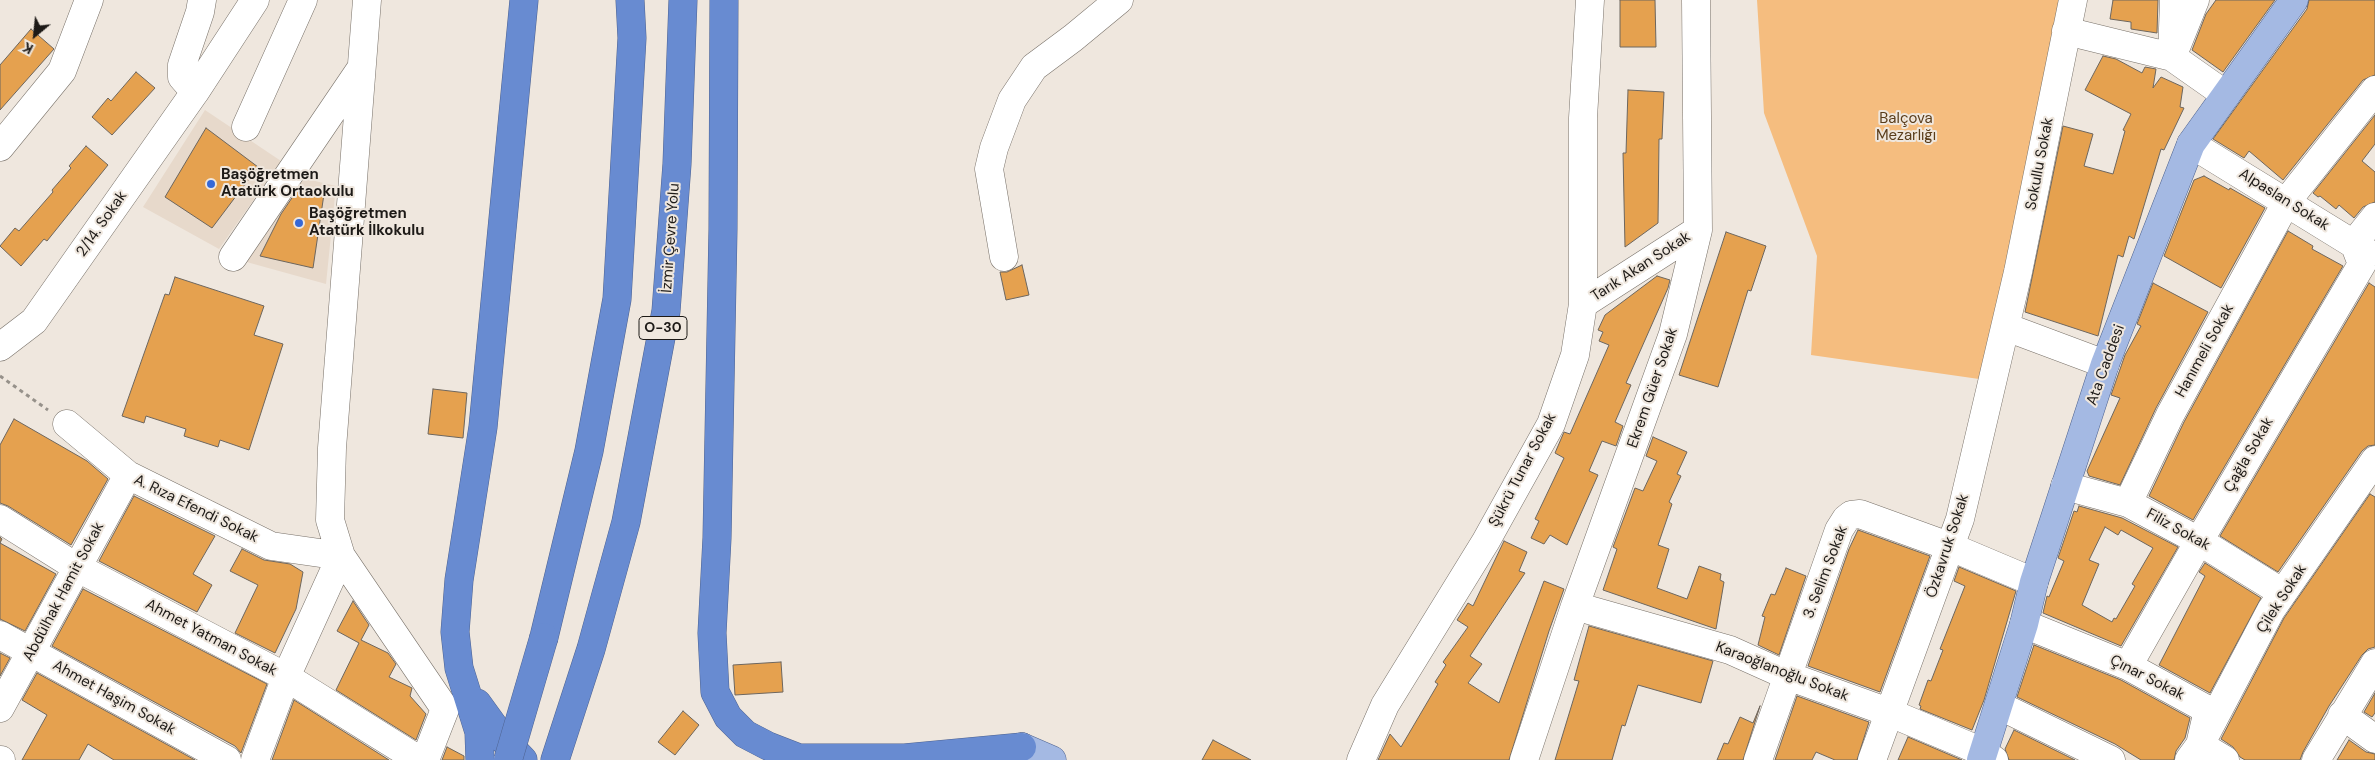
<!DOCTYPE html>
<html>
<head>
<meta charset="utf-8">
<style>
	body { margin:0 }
	#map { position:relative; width:2375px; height:760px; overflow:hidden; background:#efe7de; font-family:"DM Sans",sans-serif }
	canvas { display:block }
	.north { position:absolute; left:10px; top:10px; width:50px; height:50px; -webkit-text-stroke:4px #efe7de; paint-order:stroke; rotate:208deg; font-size:14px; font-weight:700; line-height:20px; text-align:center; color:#1d1a17 }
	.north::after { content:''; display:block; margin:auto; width:18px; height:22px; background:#1d1a17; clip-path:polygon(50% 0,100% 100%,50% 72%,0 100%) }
</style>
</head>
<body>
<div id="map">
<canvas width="2375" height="760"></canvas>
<div class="north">K</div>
</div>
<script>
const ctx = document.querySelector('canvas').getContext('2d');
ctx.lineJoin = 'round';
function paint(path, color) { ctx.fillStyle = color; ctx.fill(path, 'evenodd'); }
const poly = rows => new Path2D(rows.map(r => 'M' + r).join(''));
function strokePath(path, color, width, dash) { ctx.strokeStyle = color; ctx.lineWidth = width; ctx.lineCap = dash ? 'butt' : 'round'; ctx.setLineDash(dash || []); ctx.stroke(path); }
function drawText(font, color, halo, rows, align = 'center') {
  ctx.font = font + ' "DM Sans",sans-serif'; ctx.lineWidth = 4; ctx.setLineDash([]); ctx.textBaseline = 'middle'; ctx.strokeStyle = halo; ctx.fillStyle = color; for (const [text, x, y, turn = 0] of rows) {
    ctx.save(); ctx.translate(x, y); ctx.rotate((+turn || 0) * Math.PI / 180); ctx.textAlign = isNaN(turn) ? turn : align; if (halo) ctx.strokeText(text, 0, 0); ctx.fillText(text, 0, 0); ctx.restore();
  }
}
paint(poly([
	[205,110,281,161,219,249,143,207],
	[294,176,336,186,326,284,243,261]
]), '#e7d9cb');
paint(poly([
	[1757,0,2061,0,1986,380,1811,355,1817,256,1764,113]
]), '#f5bd7f');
const building = poly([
	[1620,0,1655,0,1656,47,1620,47,1620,0],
	[2113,0,2158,0,2157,33,2131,29,2131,22,2110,19,2113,0],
	[2216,0,2275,0,2223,72,2192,50,2206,14,2216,0],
	[2309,0,2375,0,2375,75,2363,80,2283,180,2249,151,2244,158,2213,139,2307,9,2309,0],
	[31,29,54,49,0,110,0,65,31,29],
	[2103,56,2116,59,2142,73,2145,67,2156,69,2153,88,2161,77,2183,87,2180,107,2184,108,2164,150,2161,149,2134,239,2129,236,2123,257,2118,255,2098,336,2025,312,2063,126,2093,134,2084,166,2113,174,2125,131,2123,130,2131,114,2085,90,2103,56],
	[136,72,155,88,112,135,92,117,108,98,111,101,136,72],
	[1628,90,1664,92,1662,139,1659,139,1658,223,1625,247,1623,153,1626,153,1628,90],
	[2375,115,2375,144,2362,161,2375,172,2375,202,2363,207,2354,218,2339,205,2336,209,2320,196,2318,197,2313,193,2375,115],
	[206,128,258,167,212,228,165,197,206,128],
	[86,146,108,165,47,241,44,239,21,266,0,246,15,228,19,231,53,192,52,190,71,168,69,166,86,146],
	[2204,176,2229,190,2230,188,2265,208,2221,288,2164,256,2194,180,2204,176],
	[298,189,324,194,313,268,260,256,281,214,298,189],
	[2288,231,2313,246,2312,249,2343,266,2193,520,2149,496,2184,422,2288,231],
	[1726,232,1766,246,1751,291,1748,290,1718,387,1679,375,1726,232],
	[1022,265,1029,295,1006,300,1000,272,1007,272,1022,265],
	[1657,276,1670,280,1668,288,1626,383,1631,385,1615,422,1623,426,1616,446,1602,441,1589,471,1598,475,1567,545,1550,535,1544,544,1531,538,1539,521,1535,519,1564,458,1555,453,1564,432,1570,434,1609,345,1599,341,1603,332,1598,330,1605,315,1657,276],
	[175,277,264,306,254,335,283,344,249,450,220,440,218,447,184,436,186,429,146,416,144,423,122,416,165,294,169,295,175,277],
	[2153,283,2208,312,2156,408,2120,485,2089,476,2087,471,2120,398,2111,395,2125,355,2141,326,2137,324,2153,283],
	[2369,283,2375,287,2375,445,2368,446,2362,451,2278,572,2220,536,2369,283],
	[433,389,467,393,463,438,428,434,433,389],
	[14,419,87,461,108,479,71,545,8,506,0,503,0,445,14,419],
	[1653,437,1687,452,1677,474,1681,476,1669,502,1672,504,1658,545,1669,549,1657,588,1687,599,1699,566,1721,574,1720,580,1724,582,1716,629,1603,590,1617,549,1613,547,1635,488,1643,491,1657,461,1646,456,1653,437],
	[2370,494,2375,497,2375,647,2368,649,2362,655,2329,706,2303,752,2300,760,2245,760,2240,757,2233,747,2221,739,2284,618,2370,494],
	[134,496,215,536,193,574,212,585,197,612,99,561,134,496],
	[2079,506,2122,518,2178,547,2121,646,2043,613,2047,596,2049,597,2064,561,2058,558,2074,511,2077,512,2079,506],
	[2105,527,2118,535,2121,530,2153,548,2132,584,2135,586,2116,619,2114,618,2112,622,2082,605,2099,564,2089,560,2105,527],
	[1858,530,1930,556,1880,692,1808,666,1849,549,1858,530],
	[0,537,2,539,0,543,56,574,25,631,0,619,0,537],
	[1504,541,1527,552,1519,571,1525,573,1470,656,1482,664,1468,683,1499,703,1544,581,1564,589,1549,631,1509,760,1378,760,1390,734,1401,747,1438,684,1435,682,1446,665,1443,662,1468,627,1457,620,1468,603,1473,606,1504,541],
	[242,549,264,560,290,564,303,572,296,609,275,653,235,633,258,585,230,571,242,549],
	[2205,563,2261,598,2210,693,2159,665,2205,576,2199,572,2205,563],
	[1959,567,2016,591,1984,700,1972,730,1920,709,1921,706,1919,705,1928,680,1931,681,1943,650,1940,649,1965,586,1954,581,1959,567],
	[1786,568,1806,576,1779,655,1758,645,1765,617,1762,616,1771,594,1775,595,1786,568],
	[83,589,267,684,241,753,235,746,52,646,83,589],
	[353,601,369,625,361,640,388,653,396,664,389,677,412,688,410,696,426,714,416,740,336,690,359,643,337,631,353,601],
	[1589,626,1713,661,1701,703,1638,685,1625,726,1622,725,1612,760,1555,760,1579,681,1574,680,1589,626],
	[2034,645,2121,680,2190,718,2185,738,2176,751,2174,760,2141,760,2115,744,2017,697,2034,645],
	[0,653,10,658,0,676,0,653],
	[781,662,783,692,735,695,733,665,781,662],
	[37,673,195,760,114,760,88,744,79,760,22,760,47,715,22,700,37,673],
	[2375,693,2375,713,2372,717,2364,712,2375,693],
	[1797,696,1869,722,1857,760,1835,760,1816,752,1812,760,1775,760,1797,696],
	[294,700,389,760,272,760,294,700],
	[1760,706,1743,760,1717,760,1724,743,1728,744,1740,717,1753,723,1760,706],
	[683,711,699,725,675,755,658,742,683,711],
	[2014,730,2075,760,2009,760,2005,749,2014,730],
	[1908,737,1962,760,1898,760,1908,737],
	[1213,740,1251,760,1202,760,1213,740],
	[2349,740,2366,752,2375,754,2375,760,2337,760,2349,740],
	[447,747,464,756,464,760,442,760,447,747]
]);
paint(building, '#e5a14f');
strokePath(building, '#6d665e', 1);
const minor = poly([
	[367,0,332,448,330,520,341,556,445,709,425,760],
	[2174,0,2172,57,2226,95],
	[2066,31,2172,57,2195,0],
	[195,92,182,77,182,65,200,12,202,0],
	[246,127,303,0],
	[2191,144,2368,253],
	[0,147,62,71,89,0],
	[233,257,360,70],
	[1004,257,989,169,994,148,1012,100,1034,67,1073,38,1119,0],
	[1583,304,1698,230],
	[2006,327,2105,364],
	[0,347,34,321,195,92,255,0],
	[67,424,128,475,271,546,341,556],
	[2065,486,2128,503,2199,541,2283,593],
	[2128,503,2170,415,2287,201,2375,90],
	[0,519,78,568,286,677,419,760],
	[1575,606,1730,650,1788,676,1888,712,1983,752,1994,760],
	[2024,624,2128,666,2208,710,2200,745,2225,760],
	[0,635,227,760],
	[2128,666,2199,541,2362,264,2354,243,2375,217],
	[2000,706,2111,760],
	[0,708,128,475],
	[2342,715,2375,739],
	[0,760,1,760],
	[255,760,286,677,341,556],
	[1361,760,1385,705,1486,541,1551,424,1575,355,1583,304,1583,118,1590,0],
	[1524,760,1575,606,1673,334,1698,230,1696,0],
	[1758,760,1839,530,1846,519,1851,515,1860,514,1951,547,2034,582],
	[1872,760,1960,519,2018,272,2073,0],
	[2189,760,2200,745,2271,610,2375,460],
	[2316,760,2375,663]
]);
const major = poly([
	[1005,760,1022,747,1052,760],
	[1981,760,2024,624,2034,582,2105,364,2191,144,2294,0]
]);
const highway = poly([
	[724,0,723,229,717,538,712,633,715,692,728,717,745,734,768,746,799,758,905,758,1022,747],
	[544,637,589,451,617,299,632,38,630,0],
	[477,703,503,739,523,760],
	[480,760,479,732,459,668,455,632,459,580,483,427,524,0],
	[555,760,591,649,626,522,666,311,677,164,683,0]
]);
strokePath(minor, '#79726a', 29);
strokePath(major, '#4e6390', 29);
strokePath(highway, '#4e6390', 29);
strokePath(poly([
	[0,376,48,410]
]), '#96918a', 3, [4, 4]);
strokePath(minor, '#fff', 28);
strokePath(major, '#a4b9e3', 28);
strokePath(highway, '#688bd1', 28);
const highwayBridge = poly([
	[508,760,544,637]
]);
strokePath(highwayBridge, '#4e6390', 29, []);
strokePath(highwayBridge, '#688bd1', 28);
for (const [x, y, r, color] of [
	[211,184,5,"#3568d7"],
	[299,223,5,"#3568d7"]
]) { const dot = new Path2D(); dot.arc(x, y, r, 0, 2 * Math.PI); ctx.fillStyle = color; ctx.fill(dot); strokePath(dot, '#efe7de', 2); }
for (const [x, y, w] of [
	[663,328,48]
]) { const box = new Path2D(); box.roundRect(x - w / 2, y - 11.5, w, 23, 4); ctx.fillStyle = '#efe7de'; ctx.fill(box); strokePath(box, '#1d1a17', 1); }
drawText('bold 14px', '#1d1a17', null, [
	["O-30",663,328]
]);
drawText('15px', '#5a3d1b', '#efe7de', [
	["Balçova",1906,119],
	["Mezarlığı",1906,136]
]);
drawText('15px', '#1d1a17', '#efe7de', [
	["Sokullu Sokak",2040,164,-79],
	["Alpaslan Sokak",2284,200,32],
	["2/14. Sokak",102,224,-55],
	["İzmir Çevre Yolu",671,238,-86],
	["Tarık Akan Sokak",1641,267,-33],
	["Hanımeli Sokak",2205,351,-61],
	["Ata Caddesi",2106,365,-70],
	["Ekrem Güer Sokak",1653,388,-71],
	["Çağla Sokak",2249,455,-60],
	["Şükrü Tunar Sokak",1523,470,-62],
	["A. Rıza Efendi Sokak",196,509,26],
	["Filiz Sokak",2178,530,29],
	["Özkavruk Sokak",1948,546,-72],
	["3. Selim Sokak",1826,572,-69],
	["Abdülhak Hamit Sokak",64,592,-62],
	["Çilek Sokak",2282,599,-57],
	["Ahmet Yatman Sokak",211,638,28],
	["Karaoğlanoğlu Sokak",1782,672,21],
	["Çınar Sokak",2147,678,27],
	["Ahmet Haşim Sokak",114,698,29]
]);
drawText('bold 15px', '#1d1a17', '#efe7de', [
	["Başöğretmen",221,175],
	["Atatürk Ortaokulu",221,192],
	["Başöğretmen",309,214],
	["Atatürk İlkokulu",309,231]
], 'left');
</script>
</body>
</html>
